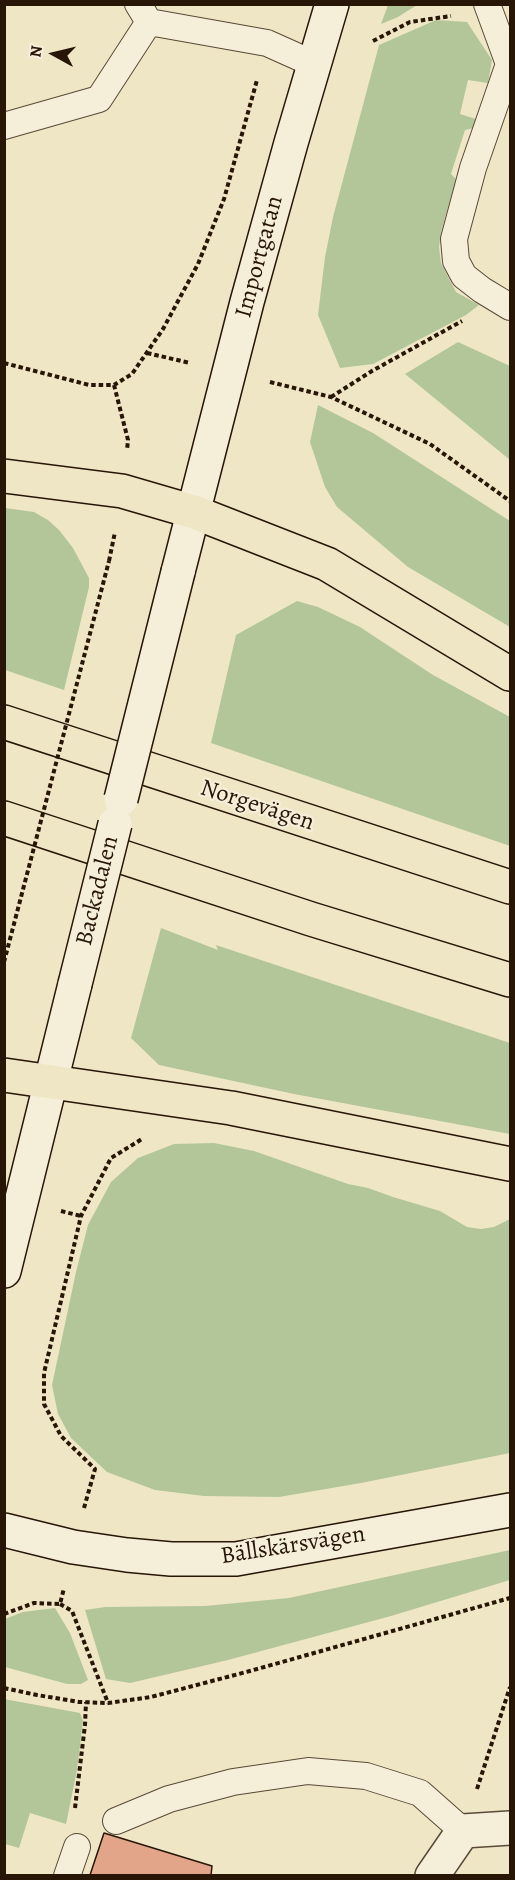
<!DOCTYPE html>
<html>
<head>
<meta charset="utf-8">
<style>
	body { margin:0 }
	#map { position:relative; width:515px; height:1880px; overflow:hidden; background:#efe6c6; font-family:Alegreya,serif }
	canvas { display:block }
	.frame { position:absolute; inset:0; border:6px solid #271506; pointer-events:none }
	.north { position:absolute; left:24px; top:24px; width:60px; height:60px; -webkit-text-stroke:4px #f5efda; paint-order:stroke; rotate:278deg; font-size:16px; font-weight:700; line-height:24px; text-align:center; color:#271506 }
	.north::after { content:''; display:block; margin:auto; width:21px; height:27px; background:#271506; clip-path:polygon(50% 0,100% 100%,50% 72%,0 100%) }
</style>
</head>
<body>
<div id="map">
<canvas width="515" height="1880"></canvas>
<div class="frame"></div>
<div class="north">N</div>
</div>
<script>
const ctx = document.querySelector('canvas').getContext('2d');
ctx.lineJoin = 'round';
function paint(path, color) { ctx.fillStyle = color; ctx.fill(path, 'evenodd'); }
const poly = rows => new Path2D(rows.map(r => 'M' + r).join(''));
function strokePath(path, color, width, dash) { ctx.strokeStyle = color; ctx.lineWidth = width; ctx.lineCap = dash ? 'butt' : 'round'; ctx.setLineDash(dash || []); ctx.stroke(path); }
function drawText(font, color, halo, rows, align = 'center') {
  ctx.font = font + ' Alegreya,serif'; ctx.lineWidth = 4.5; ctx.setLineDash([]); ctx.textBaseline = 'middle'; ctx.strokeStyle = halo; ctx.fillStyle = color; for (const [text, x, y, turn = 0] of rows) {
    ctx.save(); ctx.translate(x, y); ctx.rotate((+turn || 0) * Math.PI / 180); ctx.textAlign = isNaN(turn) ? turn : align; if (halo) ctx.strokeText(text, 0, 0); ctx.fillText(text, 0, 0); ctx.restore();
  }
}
paint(poly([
	[388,5,388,4,417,5,398,17,381,24],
	[436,20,467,22,492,60,488,83,468,80,460,114,476,119,474,128,465,130,451,174,456,179,441,232,439,247,441,263,456,292,479,305,466,315,373,364,340,368,318,315,325,257,333,217,379,45],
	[458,342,510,366,510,460,405,374],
	[318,405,373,433,510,521,510,627,408,567,337,507,325,487,310,442],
	[5,508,34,512,48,520,59,530,73,548,89,578,89,587,64,690,5,670],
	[297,601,318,607,360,627,433,675,510,717,510,846,211,743,236,635],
	[161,928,218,950,216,945,510,1043,510,1134,294,1094,159,1065,131,1038],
	[214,1143,254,1151,348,1184,368,1188,393,1197,440,1211,467,1227,481,1229,494,1227,510,1219,510,1453,361,1483,279,1497,204,1496,155,1490,107,1472,71,1438,58,1414,52,1385,76,1272,88,1225,111,1182,138,1158,174,1144],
	[510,1550,510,1580,391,1616,228,1660,130,1683,106,1679,85,1610,105,1607,205,1606,289,1598],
	[55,1608,70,1633,88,1680,81,1684,67,1684,5,1667,5,1619,23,1612],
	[4,1699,80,1713,83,1721,77,1770,66,1824,30,1813,19,1848,5,1844]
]), '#b3c69a');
const building = poly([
	[104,1833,212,1866,211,1875,90,1875,104,1833]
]);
paint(building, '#e2a58a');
strokePath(building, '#271506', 1.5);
const lane = poly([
	[138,4,149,22,267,43,314,64],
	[487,4,509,64,473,168,454,239,456,261,464,276,482,290,510,307],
	[4,126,99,99,149,22],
	[116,1821,169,1799,233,1782,308,1771,366,1776,420,1793,463,1831],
	[67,1876,77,1847]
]);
const street = poly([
	[432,1876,463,1831,510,1828]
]);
const secondary = poly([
	[178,572,247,302,291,143,332,4],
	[4,1271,75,984],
	[4,1530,73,1547,127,1555,171,1559,236,1559,510,1510]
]);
const highway = poly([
	[4,476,122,491,194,512,327,564,510,674],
	[4,722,510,887],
	[4,818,311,919,510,980],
	[4,1075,231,1108,510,1164]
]);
strokePath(lane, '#594936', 28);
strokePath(street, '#594936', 36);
strokePath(secondary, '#271506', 36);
strokePath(highway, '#271506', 36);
strokePath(poly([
	[373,41,410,22,451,16],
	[147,353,190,363],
	[4,363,89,385,114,385,132,374,163,329,198,264,224,199,257,80],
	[270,382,331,397,430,444,510,501],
	[114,385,128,440,127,450],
	[331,397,372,371,462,321],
	[109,561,115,532],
	[61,1211,81,1216],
	[84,1508,95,1469,61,1436,44,1404,44,1373,81,1216,111,1158,142,1139],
	[60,1604,72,1611,108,1703],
	[4,1614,34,1603,60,1604,64,1588],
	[4,1688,37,1695,79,1702,108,1703,151,1697,250,1671,510,1598],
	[477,1789,510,1687],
	[75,1808,85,1725,86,1702]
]), '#271506', 4, [4.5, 3]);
strokePath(lane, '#f5efda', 26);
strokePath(street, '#f5efda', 33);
strokePath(secondary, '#f5efda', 33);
strokePath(highway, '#efe6c6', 33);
const secondaryBridge = poly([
	[121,799,178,572],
	[75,984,115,824]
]);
strokePath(secondaryBridge, '#271506', 36, []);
strokePath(poly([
	[4,962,109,561]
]), '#271506', 4, [4.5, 3]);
strokePath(secondaryBridge, '#f5efda', 33);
drawText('24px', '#271506', '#f5efda', [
	["Importgatan",260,257,-75],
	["Norgevägen",257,806,18],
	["Backadalen",98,891,-76],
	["Bällskärsvägen",293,1546,-9]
]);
</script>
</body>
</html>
